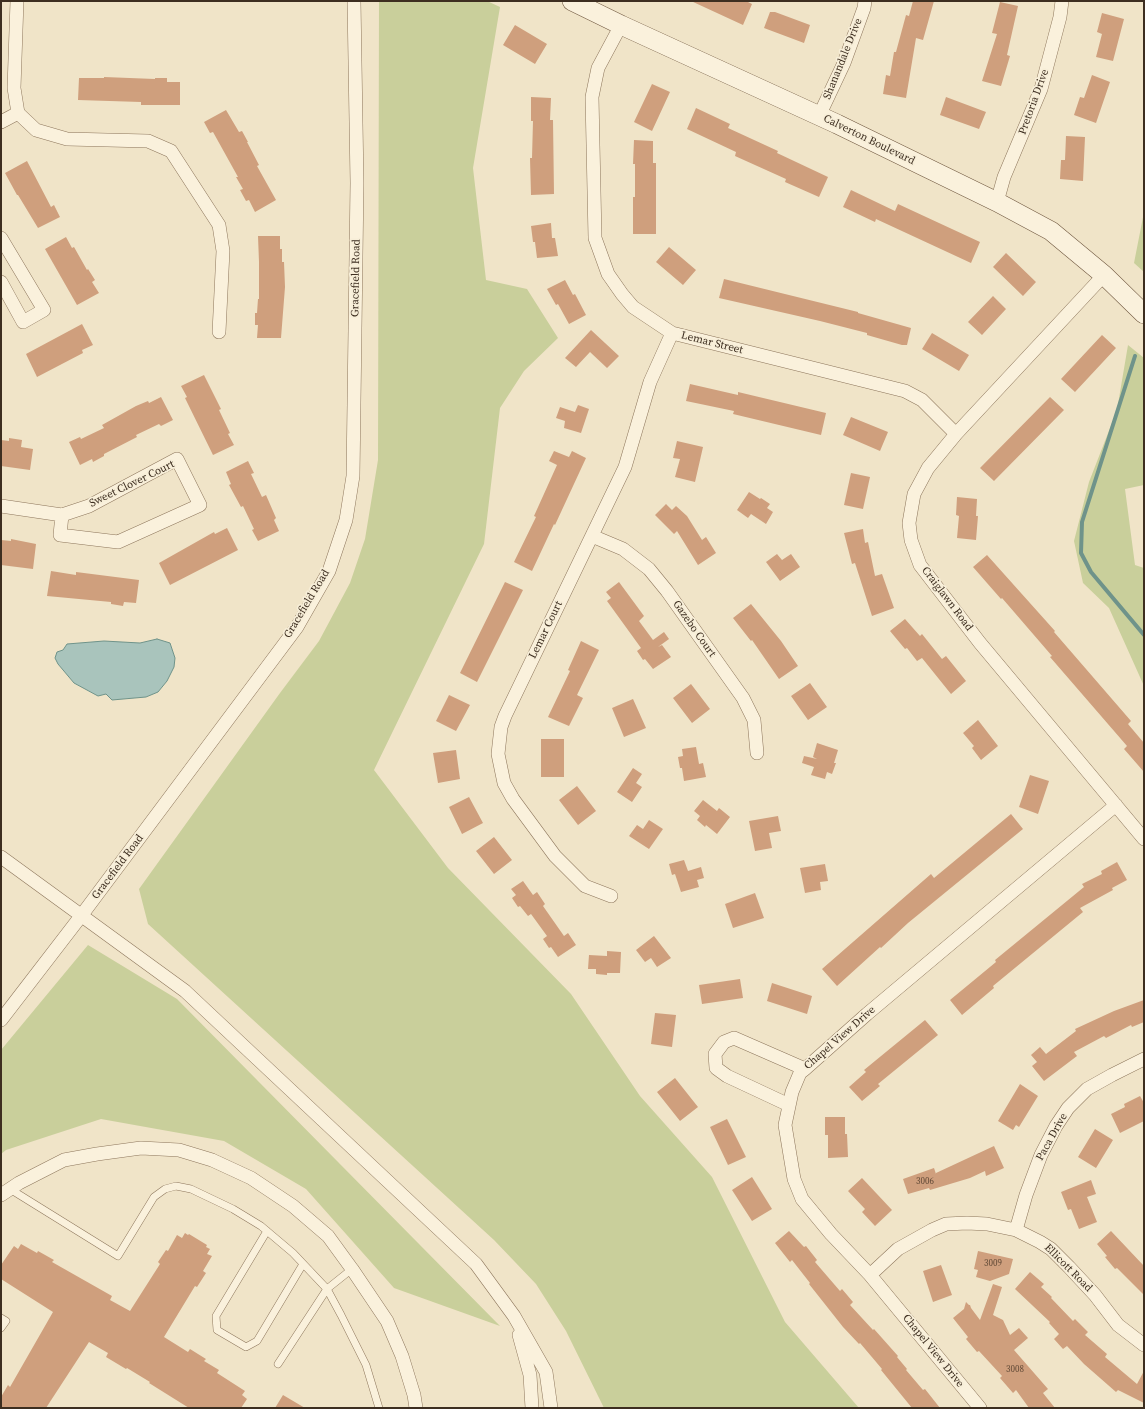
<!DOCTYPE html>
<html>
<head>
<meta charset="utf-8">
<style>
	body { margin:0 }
	#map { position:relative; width:1145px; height:1409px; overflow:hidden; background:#f0e4c8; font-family:"Source Serif 4",serif }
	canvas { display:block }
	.frame { position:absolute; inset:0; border:2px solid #3d2e20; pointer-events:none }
</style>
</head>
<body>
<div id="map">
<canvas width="1145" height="1409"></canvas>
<div class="frame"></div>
</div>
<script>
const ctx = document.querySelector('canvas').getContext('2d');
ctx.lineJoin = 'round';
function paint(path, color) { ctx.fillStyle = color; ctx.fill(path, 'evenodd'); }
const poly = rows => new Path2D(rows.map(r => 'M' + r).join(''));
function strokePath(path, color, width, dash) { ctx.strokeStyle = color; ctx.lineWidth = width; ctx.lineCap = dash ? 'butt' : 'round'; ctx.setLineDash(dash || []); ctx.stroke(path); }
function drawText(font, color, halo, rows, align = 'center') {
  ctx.font = font + ' "Source Serif 4",serif'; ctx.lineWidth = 3.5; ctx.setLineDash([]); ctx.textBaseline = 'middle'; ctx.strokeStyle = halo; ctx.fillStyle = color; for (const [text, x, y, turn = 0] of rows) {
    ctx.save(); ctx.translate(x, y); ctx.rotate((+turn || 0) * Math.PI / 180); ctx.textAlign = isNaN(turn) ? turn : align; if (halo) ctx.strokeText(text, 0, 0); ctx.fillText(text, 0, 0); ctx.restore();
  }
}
paint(poly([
	[379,1,487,1,500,7,473,168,486,280,527,289,558,338,524,371,500,408,484,544,374,770,448,868,571,994,640,1096,712,1177,785,1322,859,1408,604,1408,566,1331,536,1284,494,1240,148,924,139,889,280,693,319,641,350,583,365,539,378,460],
	[1144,212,1144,272,1134,263],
	[1128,345,1144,358,1144,485,1125,489,1135,565,1144,568,1144,686,1109,608,1083,583,1074,541,1089,482,1117,410],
	[88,945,177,999,500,1326,394,1288,306,1189,224,1141,101,1119,6,1150,1,1154,1,1050]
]), '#c9cf9b');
const water = poly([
	[157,639,170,643,175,658,174,667,167,681,158,692,146,697,112,700,106,694,98,696,74,683,58,664,55,658,57,652,63,650,67,644,104,641,140,643,157,639]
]);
paint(water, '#a9c4bc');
strokePath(water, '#6f938a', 1);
strokePath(poly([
	[1135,356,1082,522,1081,553,1091,572,1144,635]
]), '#6f938a', 4);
paint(poly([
	[691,1,746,1,752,4,743,25],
	[913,1,934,1,923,40,916,38,906,98,883,94,886,75,890,76,894,52,896,52,906,15,909,16],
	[1000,2,1018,6,1007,55,1010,56,1001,86,982,81,997,34,992,33],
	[770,12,775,12,810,25,804,43,764,28],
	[1102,13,1124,19,1113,61,1096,57,1102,34,1097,32],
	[515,25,547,44,535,64,503,45],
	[1092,75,1110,82,1096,123,1074,115,1080,97,1084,98],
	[104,77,155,79,155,78,167,78,167,82,180,82,180,105,141,105,141,102,78,100,79,78,104,78],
	[652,84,670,92,652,131,634,122],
	[531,97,551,98,550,120,553,120,554,194,531,195,530,158,532,158,533,121,531,121],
	[946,97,986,112,979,129,940,115],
	[696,108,730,124,728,128,778,151,777,153,828,177,819,197,785,182,786,179,735,156,736,152,687,129],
	[226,110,239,132,242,131,248,142,247,142,259,165,257,166,276,200,255,212,249,200,246,201,240,190,243,189,236,177,238,177,213,132,210,133,204,122],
	[1066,136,1085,137,1083,181,1060,179,1061,160,1065,160],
	[634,140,653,141,653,163,656,163,656,234,633,234,633,197,635,197,635,164,633,164],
	[27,161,51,207,54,205,60,217,38,228,18,195,17,195,5,173],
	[851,190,895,211,898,204,980,242,971,263,876,219,875,222,843,207],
	[551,223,552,238,555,238,558,256,537,258,535,242,533,242,531,226],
	[258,236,280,236,280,249,282,249,282,262,284,262,285,287,281,338,257,338,258,325,255,325,255,313,257,313,258,299,259,299,259,262],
	[66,237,72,248,74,247,87,270,88,269,95,280,92,282,99,293,77,305,45,249],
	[669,247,696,270,683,285,656,262],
	[1006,253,1036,282,1023,296,993,267],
	[724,279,858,312,858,313,911,328,907,345,902,345,867,335,867,333,820,321,719,298],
	[565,280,573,295,575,294,586,315,569,324,558,304,556,305,547,289],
	[993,296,1006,309,982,335,968,322],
	[82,324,93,345,82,350,83,353,37,377,26,354],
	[591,330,619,356,607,368,590,352,576,367,565,358],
	[932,333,969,355,959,371,922,349],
	[1102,335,1116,348,1075,392,1061,379],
	[204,375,221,409,219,410,230,433,228,434,234,445,213,455,185,398,187,397,181,386],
	[690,384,738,395,738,392,826,413,821,435,733,414,734,411,686,401],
	[161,397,173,420,161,426,159,424,136,435,137,437,104,454,104,456,93,462,92,459,80,465,69,442,80,437,81,439,104,428,102,425,136,406,148,401,149,403],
	[1050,397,1064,410,994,481,980,468],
	[578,405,589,409,581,433,564,428,565,421,556,418,560,407,575,412],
	[851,417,888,432,880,451,843,435],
	[9,438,22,440,21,447,33,449,30,470,1,466,1,440,9,441],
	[677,441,703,447,695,482,675,477,680,459,673,458],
	[554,451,569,457,572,451,586,458,555,525,554,524,532,571,514,562,536,517,534,516,557,465,549,461],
	[248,461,254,473,251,474,262,497,266,495,276,518,274,520,279,531,258,541,252,530,254,529,243,506,241,507,229,485,231,484,226,472],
	[851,473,870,477,863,509,844,505],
	[749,492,760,499,761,498,770,504,767,508,773,512,766,524,751,514,748,518,737,510],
	[957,497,977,499,976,516,978,516,976,540,957,538,959,516,956,515],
	[666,504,672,510,676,506,687,516,702,540,706,537,716,553,698,565,677,531,674,534,655,515],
	[227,528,238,550,170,585,159,563,214,532,215,534],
	[863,529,865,543,868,542,875,576,882,574,894,608,872,616,855,563,852,564,844,533],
	[11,539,36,544,33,569,1,565,1,540,11,541],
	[777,554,782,560,791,554,800,567,780,581,766,562],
	[987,555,1055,631,1054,632,1131,721,1128,724,1144,743,1144,772,1124,749,1127,746,1050,657,1052,656,1002,598,1001,599,973,567],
	[51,571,76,575,76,572,139,580,136,603,124,602,123,606,111,604,111,602,47,596],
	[505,582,523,590,477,682,460,673],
	[619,582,644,616,639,621,653,640,664,632,669,639,658,647,662,645,671,657,653,669,645,659,643,660,637,651,641,648,607,601,611,598,606,592],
	[751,604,781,641,798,666,779,679,752,640,751,641,733,618],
	[905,619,920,636,922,634,942,659,946,656,966,681,951,694,922,658,917,661,907,648,905,649,890,631],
	[581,641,599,650,577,695,583,698,569,726,548,717,570,671,568,670],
	[810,683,827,707,808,720,791,696],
	[691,684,710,709,692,723,673,698],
	[449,695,470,705,456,731,436,721],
	[633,699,646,728,624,737,612,708],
	[978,720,998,746,981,760,972,748,974,746,963,733],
	[541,739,564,739,564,777,541,777],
	[817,743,838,750,834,763,836,763,832,774,827,772,825,779,811,775,814,767,802,763,804,756,817,759,813,757],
	[696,747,699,764,703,763,706,777,684,781,682,768,680,768,678,757,683,756,682,749],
	[456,750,460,779,438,783,433,753],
	[633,768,642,774,636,783,642,787,632,802,617,792],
	[1030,775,1049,781,1038,814,1019,807],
	[577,786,596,811,578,825,559,800],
	[469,797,483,823,462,834,449,807],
	[703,800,717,811,719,808,730,817,717,834,706,825,705,827,697,820,700,816,694,811],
	[1011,814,1023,829,908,923,881,948,880,947,837,986,822,969,931,874,934,878],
	[778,816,781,831,769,833,772,848,755,851,749,821],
	[649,820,663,829,649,849,629,836,637,825,643,829],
	[494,837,512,860,494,874,476,851],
	[684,860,688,871,701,867,704,878,697,880,699,887,681,892,675,874,672,875,669,864],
	[1117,862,1127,880,1112,888,1113,890,1080,908,1083,912,993,986,994,988,962,1015,950,1000,996,962,995,960,1084,887,1082,884,1102,874,1101,871],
	[825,864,828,881,820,882,821,890,805,893,800,868],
	[523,881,533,895,537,892,545,904,543,906,564,936,568,933,576,945,558,957,551,947,549,948,543,939,547,936,531,914,528,916,520,906,518,907,512,898,516,895,511,889],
	[755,893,764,918,733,928,725,904],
	[654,936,671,958,657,967,651,958,645,962,636,950],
	[607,951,621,952,620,973,607,973,607,975,596,974,596,969,588,969,589,955,607,956],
	[740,979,743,998,702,1004,699,985],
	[772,983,812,996,807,1014,767,1001],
	[1144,1000,1144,1022,1132,1027,1131,1025,1106,1038,1104,1036,1074,1052,1077,1056,1044,1081,1032,1066,1037,1062,1031,1055,1040,1047,1046,1054,1076,1031,1075,1029,1114,1011],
	[655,1013,676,1015,672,1047,651,1044],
	[925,1020,938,1035,878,1084,880,1086,862,1101,849,1087,866,1072,864,1070],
	[675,1078,698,1107,680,1121,657,1092],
	[1020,1084,1038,1096,1019,1127,1016,1125,1013,1130,998,1121],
	[1140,1096,1144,1103,1144,1121,1120,1133,1111,1114,1125,1107,1124,1104],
	[825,1117,845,1117,845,1134,847,1134,848,1157,828,1158,828,1135,825,1135],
	[727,1119,746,1157,728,1165,710,1127],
	[1095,1129,1113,1140,1096,1168,1078,1157],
	[994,1146,1004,1168,986,1176,985,1171,970,1178,930,1190,929,1188,908,1194,903,1179,934,1168,936,1174,936,1173],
	[752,1177,772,1209,752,1221,732,1190],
	[862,1178,892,1210,875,1226,862,1212,865,1209,848,1191],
	[1091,1180,1096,1194,1087,1197,1097,1222,1079,1229,1071,1209,1068,1210,1061,1192],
	[789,1231,804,1247,806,1246,817,1260,815,1262,840,1291,842,1289,853,1302,850,1305,873,1330,874,1329,898,1356,897,1357,907,1369,906,1370,923,1390,925,1389,940,1408,912,1408,881,1370,882,1369,860,1343,859,1344,843,1327,809,1284,810,1283,792,1260,790,1262,775,1243],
	[1111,1231,1144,1266,1144,1295,1117,1268,1115,1269,1105,1257,1107,1256,1097,1244],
	[185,1233,188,1235,189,1234,207,1245,206,1247,210,1249,207,1254,212,1256,203,1271,206,1273,197,1287,195,1286,164,1337,188,1352,190,1349,206,1359,204,1361,219,1370,217,1373,245,1391,242,1395,247,1399,241,1408,189,1408,149,1383,150,1382,127,1368,126,1369,106,1357,108,1353,89,1342,46,1408,1,1408,1,1397,8,1385,10,1387,53,1312,1,1279,1,1265,14,1246,18,1249,21,1244,37,1253,38,1251,54,1260,52,1262,112,1296,110,1300,130,1311,160,1264,158,1262,166,1250,168,1251,177,1235,182,1238],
	[978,1251,1013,1259,1009,1274,990,1281,976,1277,978,1270,974,1269],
	[941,1265,952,1295,933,1302,923,1271],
	[1030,1272,1044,1284,1041,1287,1052,1297,1051,1298,1073,1321,1075,1319,1088,1332,1085,1335,1107,1354,1105,1357,1137,1384,1144,1371,1144,1403,1118,1390,1116,1392,1084,1364,1067,1346,1063,1349,1054,1339,1059,1334,1049,1323,1050,1322,1015,1289],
	[993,1284,1002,1287,993,1315,1003,1320,1010,1335,1019,1328,1028,1338,1014,1350,1048,1389,1043,1393,1055,1408,1029,1408,1016,1390,1013,1393,1000,1378,1002,1376,979,1351,977,1352,966,1339,968,1337,953,1318,964,1309,966,1302,969,1305,970,1305,971,1308,980,1320],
	[283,1395,305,1408,275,1408]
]), '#cf9f7d');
const lane = poly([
	[10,1189,118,1256,154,1197,165,1189,176,1186,191,1189,233,1209,261,1226,293,1253,327,1289,341,1315,366,1365,379,1408],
	[267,1231,216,1316,217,1330,246,1347,257,1341,303,1264],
	[1,1318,6,1321,1,1328],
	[278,1364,327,1289,352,1269]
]);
const street = poly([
	[17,1,14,88,18,113],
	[621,25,598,68,592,97,595,238,608,274,622,294,633,307,672,333,905,391,922,400,956,434],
	[18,113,36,130,67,139,148,141,171,151,219,225,223,251,219,332],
	[819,116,844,63,864,8,865,1],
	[1,122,18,113],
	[997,202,1004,177,1041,89,1060,17,1062,1],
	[1,238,44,310,23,322,1,282],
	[1104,275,956,434,928,468,914,494,909,523,911,540,920,565,980,643,1144,839],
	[1,506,62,515,89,506,177,459,200,505,118,542,60,535,62,515],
	[592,536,623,549,649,569,667,591,743,698,754,720,757,753],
	[1,857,185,991,476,1264,514,1316,546,1372,551,1408],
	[611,896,585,886,555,856,513,799,504,783,498,754,501,727,505,716,625,467,650,382,672,333],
	[1,1020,81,916,297,627,329,571,346,520,353,476,357,183,354,1],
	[789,1105,727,1076,716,1068,715,1054,724,1042,734,1038,805,1069],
	[1,1195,19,1183,64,1160,97,1154,141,1148,179,1150,212,1160,251,1178,293,1206,328,1236,352,1269,387,1321,402,1356,414,1395,416,1408],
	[1016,1230,1026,1195,1041,1155,1056,1126,1068,1108,1087,1089,1112,1075,1144,1059],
	[870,1275,898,1249,932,1230,946,1224,967,1223,987,1224,1016,1230,1040,1242,1051,1249,1069,1267,1095,1295,1118,1325,1144,1345],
	[519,1335,530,1375,532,1408],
	[980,1408,870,1275,831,1234,802,1199,794,1179,785,1125,792,1092,800,1073,805,1069,867,1014,1116,805]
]);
const secondary = poly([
	[572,1,621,25,837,124,997,202,1051,231,1104,275,1144,314]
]);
strokePath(lane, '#8d765c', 8);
strokePath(street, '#8d765c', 14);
strokePath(secondary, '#6f573f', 20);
strokePath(lane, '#faf1dc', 7);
strokePath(street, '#faf1dc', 13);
strokePath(secondary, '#faf1dc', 19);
drawText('9px', '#624a37', null, [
	["3006",925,1182],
	["3009",993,1264],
	["3008",1015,1370]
]);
drawText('11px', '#3d2e20', '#f7eed8', [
	["Shanandale Drive",843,59,-68],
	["Pretoria Drive",1034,102,-70],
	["Calverton Boulevard",869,140,26],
	["Gracefield Road",356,278,-89],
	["Lemar Street",712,343,14],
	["Sweet Clover Court",132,484,-26],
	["Craiglawn Road",947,599,53],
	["Gracefield Road",307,604,-59],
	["Gazebo Court",694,629,55],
	["Lemar Court",546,630,-64],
	["Gracefield Road",118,867,-53],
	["Chapel View Drive",840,1038,-41],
	["Paca Drive",1052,1137,-61],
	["Ellicott Road",1068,1268,45],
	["Chapel View Drive",933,1351,51]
]);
</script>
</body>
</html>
